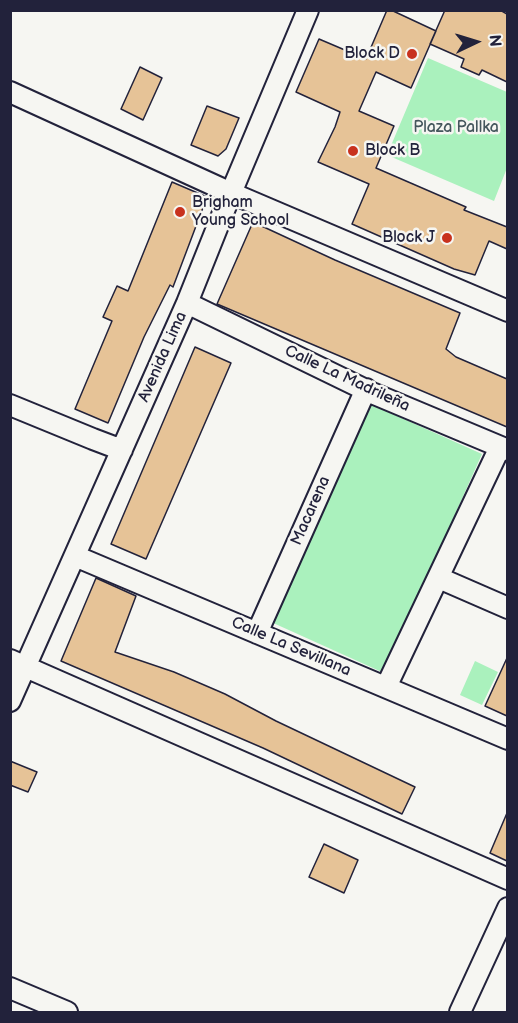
<!DOCTYPE html>
<html>
<head>
<meta charset="utf-8">
<style>
	body { margin:0 }
	#map { position:relative; width:518px; height:1023px; overflow:hidden; background:#f6f6f2; font-family:"Balsamiq Sans",sans-serif }
	canvas { display:block }
	.frame { position:absolute; inset:0; border:12px solid #22223b; pointer-events:none }
	.north { position:absolute; left:446px; top:12px; width:60px; height:60px; -webkit-text-stroke:4px #f6f6f2; paint-order:stroke; rotate:86deg; font-size:16px; font-weight:700; line-height:24px; text-align:center; color:#22223b }
	.north::after { content:''; display:block; margin:auto; width:21px; height:27px; background:#22223b; clip-path:polygon(50% 0,100% 100%,50% 72%,0 100%) }
</style>
</head>
<body>
<div id="map">
<canvas width="518" height="1023"></canvas>
<div class="frame"></div>
<div class="north">N</div>
</div>
<script>
const ctx = document.querySelector('canvas').getContext('2d');
ctx.lineJoin = 'round';
function paint(path, color) { ctx.fillStyle = color; ctx.fill(path, 'evenodd'); }
const poly = rows => new Path2D(rows.map(r => 'M' + r).join(''));
function strokePath(path, color, width, dash) { ctx.strokeStyle = color; ctx.lineWidth = width; ctx.lineCap = dash ? 'butt' : 'round'; ctx.setLineDash(dash || []); ctx.stroke(path); }
function drawText(font, color, halo, rows, align = 'center') {
  ctx.font = font + ' "Balsamiq Sans",sans-serif'; ctx.lineWidth = 5; ctx.setLineDash([]); ctx.textBaseline = 'middle'; ctx.strokeStyle = halo; ctx.fillStyle = color; for (const [text, x, y, turn = 0] of rows) {
    ctx.save(); ctx.translate(x, y); ctx.rotate((+turn || 0) * Math.PI / 180); ctx.textAlign = isNaN(turn) ? turn : align; if (halo) ctx.strokeText(text, 0, 0); ctx.fillText(text, 0, 0); ctx.restore();
  }
}
paint(poly([
	[428,58,507,92,507,168,494,201,387,155],
	[368,403,482,454,384,673,271,622],
	[475,661,498,672,482,705,460,695]
]), '#aaf1bd');
const building = poly([
	[387,10,391,10,436,31,411,88,376,72,359,111,394,126,376,168,466,207,464,210,507,227,507,249,489,241,475,275,454,269,352,224,369,184,318,162,335,127,340,112,296,92,319,39,366,59,387,10],
	[445,10,500,10,507,14,507,82,482,70,479,75,461,67,464,59,430,44,445,10],
	[140,67,162,78,143,120,121,109,140,67],
	[207,106,239,118,226,149,218,156,191,145,207,106],
	[172,182,207,197,173,287,170,285,144,337,108,423,75,409,112,321,103,317,117,286,128,291,172,182],
	[253,222,335,260,460,313,446,349,456,357,507,379,507,427,217,304,253,222],
	[195,347,231,363,146,559,111,544,195,347],
	[96,578,136,596,115,652,174,672,225,694,276,721,415,787,402,814,263,748,61,661,96,578],
	[507,658,507,716,485,706,507,658],
	[10,761,37,772,28,792,10,785,10,761],
	[507,813,507,861,490,853,507,813],
	[324,844,358,860,344,893,309,877,324,844]
]);
paint(building, '#e6c397');
strokePath(building, '#22223b', 1.5);
const minor = poly([
	[10,92,231,193,508,311],
	[187,303,372,393,508,450],
	[10,405,93,439,122,450],
	[75,556,508,739],
	[439,578,508,608],
	[257,633,366,389],
	[10,660,508,879],
	[386,687,500,447],
	[10,701,187,303,231,193,308,10],
	[10,988,67,1012],
	[460,1012,508,908]
]);
strokePath(minor, '#22223b', 24);
strokePath(minor, '#f6f6f2', 20);
for (const [x, y, r, color] of [
	[412,54,6,"#c8321e"],
	[353,151,6,"#c8321e"],
	[180,212,6,"#c8321e"],
	[447,238,6,"#c8321e"]
]) { const dot = new Path2D(); dot.arc(x, y, r, 0, 2 * Math.PI); ctx.fillStyle = color; ctx.fill(dot); strokePath(dot, '#f6f6f2', 2); }
drawText('16px', '#22223b', '#f6f6f2', [
	["Block D",400,54],
	["Block B",365,151,"left"],
	["Brigham",192,203,"left"],
	["Young School",192,221,"left"],
	["Block J",435,238]
], 'right');
drawText('16px', '#44565c', '#f6f6f2', [
	["Plaza Pallka",456,128]
]);
drawText('16px', '#22223b', '#f6f6f2', [
	["Avenida Lima",163,357,-66],
	["Calle La Madrileña",347,379,25],
	["Macarena",311,511,-66],
	["Calle La Sevillana",291,647,23]
]);
</script>
</body>
</html>
